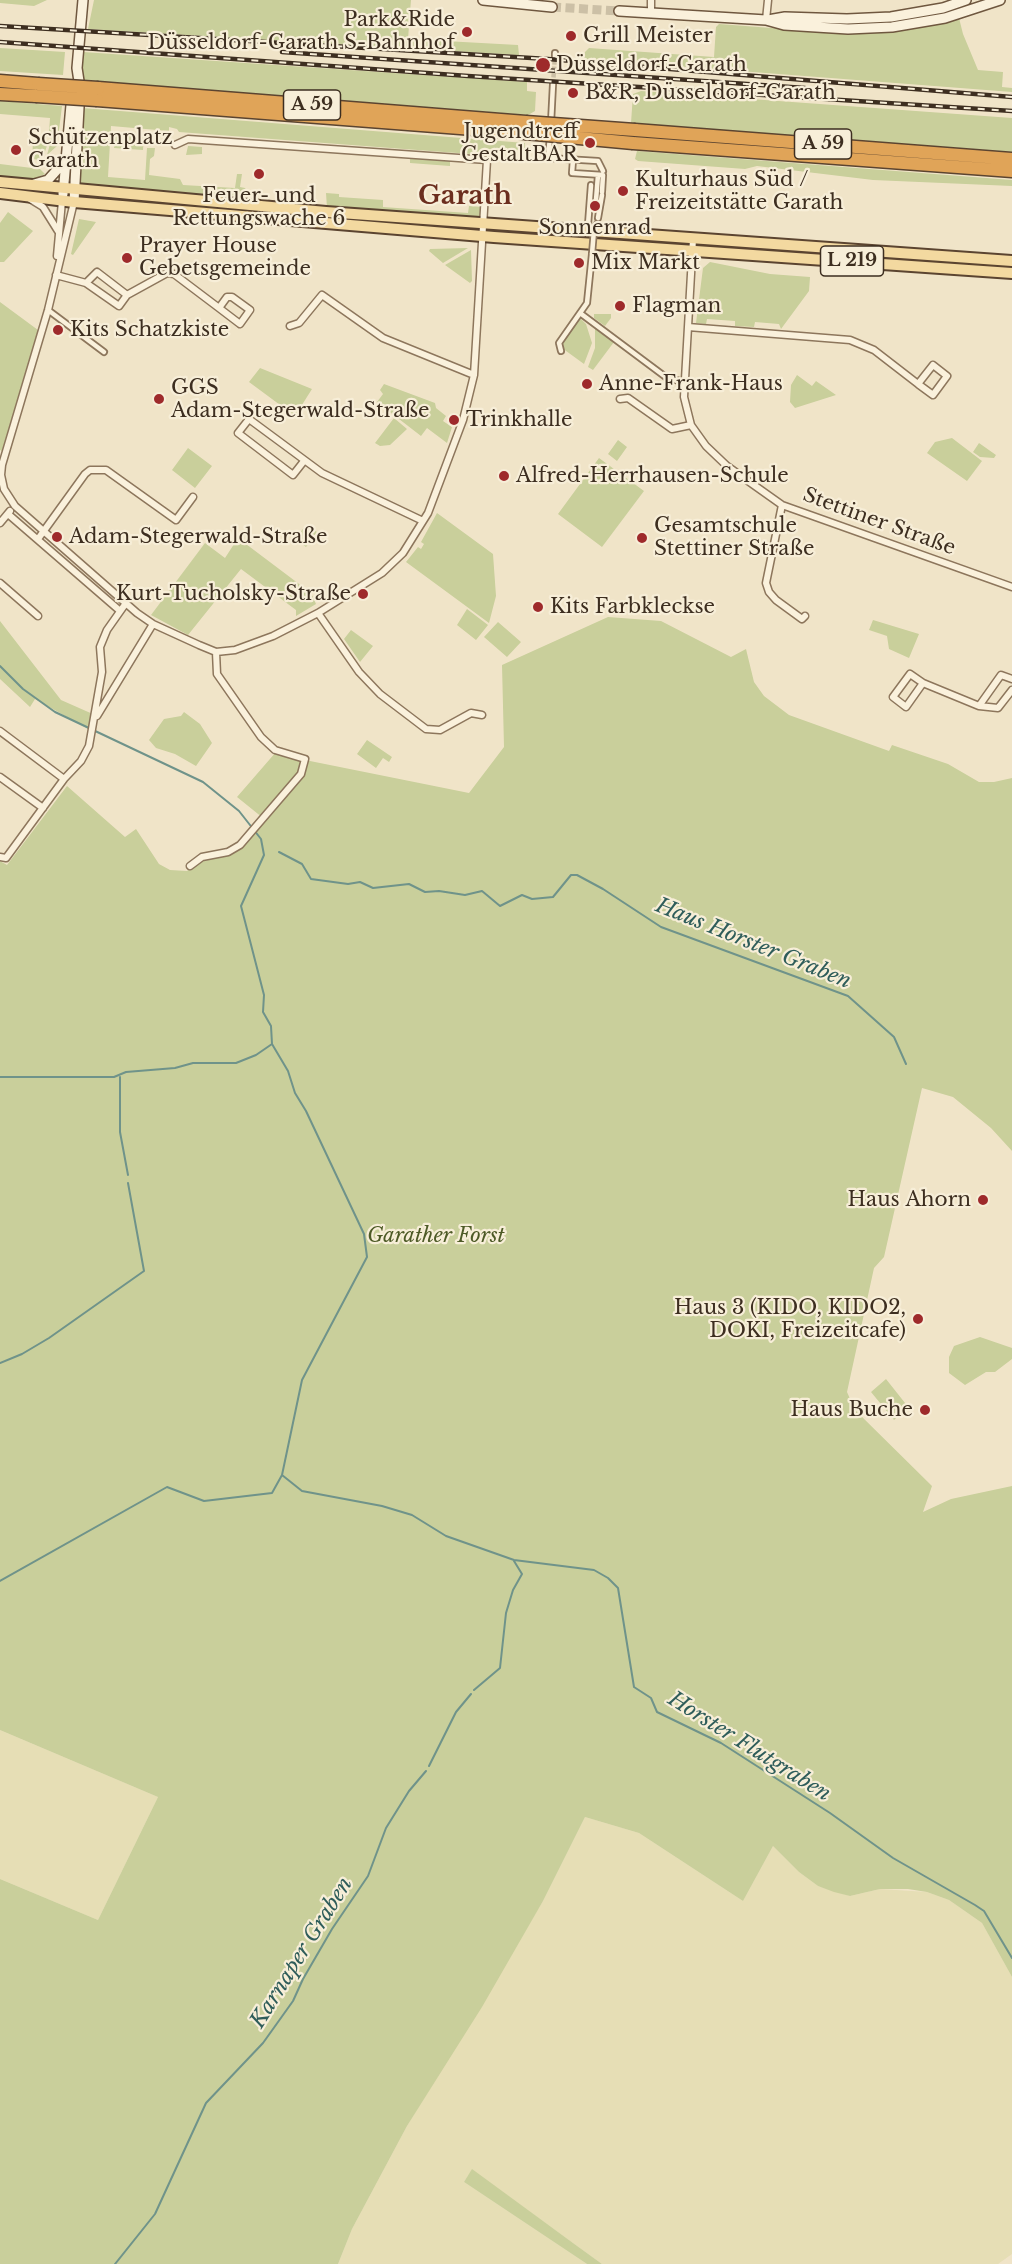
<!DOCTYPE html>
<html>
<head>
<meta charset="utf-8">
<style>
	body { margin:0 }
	canvas { display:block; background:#f0e4c8 }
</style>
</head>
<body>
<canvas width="1012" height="2264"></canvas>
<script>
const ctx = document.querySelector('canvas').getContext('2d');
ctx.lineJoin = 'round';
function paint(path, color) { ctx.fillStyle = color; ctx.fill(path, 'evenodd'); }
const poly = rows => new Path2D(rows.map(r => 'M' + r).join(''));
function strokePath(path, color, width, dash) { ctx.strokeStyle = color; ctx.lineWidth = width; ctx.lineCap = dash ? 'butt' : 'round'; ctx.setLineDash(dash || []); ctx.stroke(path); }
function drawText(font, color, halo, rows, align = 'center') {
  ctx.font = font + ' "Libre Baskerville",serif'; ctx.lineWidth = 4.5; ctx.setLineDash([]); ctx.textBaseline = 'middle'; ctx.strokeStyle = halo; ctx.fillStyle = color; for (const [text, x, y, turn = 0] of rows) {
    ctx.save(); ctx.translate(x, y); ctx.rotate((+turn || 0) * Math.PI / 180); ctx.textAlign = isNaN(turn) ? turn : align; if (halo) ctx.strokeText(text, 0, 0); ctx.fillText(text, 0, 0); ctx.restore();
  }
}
paint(poly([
	[0,1730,158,1797,98,1920,0,1879],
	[585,1817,639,1833,743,1901,773,1846,799,1872,818,1886,850,1896,880,1889,927,1892,949,1900,982,1923,1012,1977,1012,2254,998,2264,602,2264,472,2170,464,2182,587,2264,338,2264,352,2229,407,2126,543,1901]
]), '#e6deb5');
paint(poly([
	[0,0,47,0,34,6,0,3],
	[94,0,411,0,408,39,518,45,519,55,88,29],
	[959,18,963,34,978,70,1003,72,1002,87,1012,88,1012,92,584,59,585,52,589,48,714,57,716,27,719,24,837,33,907,29],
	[0,48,65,52,63,75,0,71],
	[83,52,527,82,527,91,536,92,535,111,528,115,81,80],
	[641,91,1012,118,1012,152,631,123,633,94],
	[0,101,62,106,57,146,47,155,53,133,49,132,50,118,0,114],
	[82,108,525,143,525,150,520,156,520,150,485,149,484,155,179,132,177,129,169,127,169,131,111,126,108,177,145,180,147,148,155,148,154,156,150,159,149,175,180,179,183,185,235,188,237,174,242,174,240,187,245,188,249,194,245,197,238,194,220,199,185,192,114,191,83,186,81,183,79,175],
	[116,133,144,136,143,150,114,148],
	[33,142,48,143,42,160,32,159],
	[188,146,202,147,202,154,186,155],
	[637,151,1012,180,1012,186,873,180,757,166,745,169,638,161,635,159],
	[410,158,450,161,450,166,410,163],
	[0,164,40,169,45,174,29,181,0,177],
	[326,193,339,194,339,197,383,200,383,207,468,213,469,206,482,207,479,218,327,208],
	[88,198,275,212,278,214],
	[8,212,33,231,4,262,0,262,0,223],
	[79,219,96,222,73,255,71,254],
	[468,248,443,263,429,251,430,249],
	[471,250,472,281,470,283,445,265],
	[710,262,770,274,810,277,809,291,781,329,779,324,755,322,754,327,735,326,735,321,707,319,706,324,696,323,703,268],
	[0,302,38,330,2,451,0,450],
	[594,314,611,314,611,318,605,326,594,318],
	[580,318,586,324,592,343,584,364,562,348,562,343],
	[595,328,614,342,593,370,588,367,595,348],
	[260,368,312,389,295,416,249,382],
	[797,375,812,386,816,381,836,395,795,408,790,402,791,385],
	[384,384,435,403,436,408,446,416,443,421,452,427,447,443,427,428,421,436,377,402,383,394,380,390],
	[394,418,407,429,390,445,380,446,375,443],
	[952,438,982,461,967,481,927,453,935,442],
	[618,440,627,447,617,461,608,454],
	[979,443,996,455,994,458,980,457,973,452],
	[188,448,212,466,195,488,172,470],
	[599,458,644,491,602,547,558,514],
	[437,513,493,554,496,596,489,623,406,562,418,547,421,549,424,544,421,542],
	[306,525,317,532,306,547,295,539],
	[238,538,311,593,316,604,296,616,296,610,241,569,188,635,151,615,205,543,225,558],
	[467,609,488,625,476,640,457,625],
	[608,617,661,621,731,657,746,649,754,682,764,696,789,715,889,751,892,745,948,764,979,782,994,782,1012,778,1012,1151,991,1128,953,1097,922,1088,884,1257,874,1268,847,1392,855,1410,932,1486,923,1512,951,1499,1012,1486,1012,1977,982,1923,949,1900,927,1892,908,1889,880,1889,850,1896,834,1892,818,1886,799,1872,773,1846,743,1901,639,1833,585,1817,543,1901,482,2007,407,2126,352,2229,338,2264,0,2264,0,1879,98,1920,158,1797,0,1730,0,861,7,865,67,786,125,837,136,829,159,864,170,870,187,871,201,858,229,853,263,818,237,797,276,752,305,760,469,793,504,747,502,665],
	[873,620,919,634,909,658,889,649,887,636,869,630],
	[0,621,61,700,95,715,92,731,35,699,30,707,0,679],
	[498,622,521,642,507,657,484,637],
	[351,630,373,646,360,662,344,639],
	[184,712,200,724,212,743,196,766,175,754,156,748,149,740,164,719,181,716],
	[367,740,392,757,389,762,383,758,376,768,357,754],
	[980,1337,1012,1348,1012,1359,995,1372,986,1372,965,1385,949,1373,949,1357,954,1346],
	[886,1379,909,1408,894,1420,871,1392],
	[472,2169,573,2243,602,2264,587,2264,464,2182]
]), '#c9cf9b');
strokePath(poly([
	[0,666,23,689,55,712,203,782,239,811,261,839,264,855,241,906,264,995,263,1012,271,1026,272,1044,288,1071,295,1093,306,1111,364,1234,367,1257,302,1380,282,1475,272,1493,204,1501,167,1487,0,1581],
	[279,852,302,864,311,879,348,884,360,882,373,888,409,884,425,892,439,891,465,895,482,891,500,906,522,895,532,899,553,897,571,875,577,875,603,889,661,927,848,996,894,1037,906,1064],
	[0,1077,114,1077,126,1072,175,1068,193,1063,236,1063,256,1055,272,1044],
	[120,1077,120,1132,128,1175],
	[0,1363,22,1354,49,1338,144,1271,128,1183],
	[282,1475,302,1491,382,1506,412,1515,446,1536,514,1560,594,1570,608,1578,618,1588,634,1687,651,1698,657,1712,721,1743,830,1813,893,1858,975,1905,984,1911,1012,1958],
	[474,1690,500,1668,506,1613,513,1590,522,1574,514,1561],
	[429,1766,456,1712,471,1694],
	[115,2264,155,2214,206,2103,263,2043,293,2001,303,1979,332,1929,368,1876,386,1828,409,1791,426,1771]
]), '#6f938a', 2);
strokePath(poly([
	[553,84,555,57]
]), '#ccc0a6', 4.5, [4.5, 2]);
strokePath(poly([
	[552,7,619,11]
]), '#ccc0a6', 9, [9, 4.5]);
const pedestrian = poly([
	[555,57,555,53],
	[551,123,553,84],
	[550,137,548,158,598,161,603,171],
	[573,160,572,173,603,175,602,192],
	[598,175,596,200,599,205],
	[591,185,588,225,594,230,597,224],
	[598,218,602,195],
	[48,310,104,352],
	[580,313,667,378,684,382],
	[561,351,559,343,587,303,592,254]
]);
const minor = poly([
	[651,0,651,12],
	[766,20,768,0],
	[30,199,43,207,58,231],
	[74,202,48,310,2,465,1,475,4,489,15,506,137,613,153,624,199,645,216,652,235,650,273,636,318,613,382,573,403,553,428,513,463,420,474,375,487,160,188,139,175,145],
	[693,239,684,397,691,425,706,446,727,466,782,505,1012,587],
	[57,256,62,201],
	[56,275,86,283,119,306,127,295,97,272,86,283],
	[127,295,167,273,174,274,219,308,227,297,232,297,250,310,240,324,219,308],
	[290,326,299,323,322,295,383,338,474,375],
	[688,327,850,340,874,350,918,384,933,395,947,376,933,365,918,384],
	[620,399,628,398,672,429,691,425],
	[304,461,293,475,238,433,249,419,322,473,423,521],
	[782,505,766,583,769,592,776,600,802,619,805,616],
	[8,514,119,610],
	[0,523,10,511],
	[38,539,85,474,90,470,106,470,176,520,193,497],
	[0,583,38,616],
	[318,613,359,672,380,694,426,729,440,730,471,713,482,715],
	[1012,679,1001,675,979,706,998,708,1012,690],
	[923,683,906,707,893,697,910,674,923,683,979,706],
	[97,716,153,624],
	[0,731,64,779],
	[0,777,43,808],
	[0,857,6,858,64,779,81,761,89,746,102,672,100,647,107,630,126,603],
	[190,866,202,857,228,852,240,845,301,774,305,759,275,750,261,737,217,674,216,652]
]);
const secondary = poly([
	[483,0,552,7],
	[619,11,766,20,784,25,848,29,892,27,945,18,1000,0],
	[768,20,785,17,847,19,891,17,943,8,966,0],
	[34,184,48,180,65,161],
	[63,194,72,94],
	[74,202,80,88,77,68,83,0]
]);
const primary = poly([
	[0,182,326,212,1012,261],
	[0,193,74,202,494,237,1012,273]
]);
const motorway = poly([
	[0,81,38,84],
	[98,88,526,122],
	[0,94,36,96],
	[97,100,525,133],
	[635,130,1012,159],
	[633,143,1012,171]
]);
strokePath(pedestrian, '#8d765c', 8);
strokePath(minor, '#8d765c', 9);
strokePath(secondary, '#6f573f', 12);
strokePath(primary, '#5b4430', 14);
strokePath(motorway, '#5b4430', 15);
strokePath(pedestrian, '#faf1dc', 4.5);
strokePath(minor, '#faf1dc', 6);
strokePath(secondary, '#faf1dc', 9);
strokePath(primary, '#f3d9a0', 10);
strokePath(motorway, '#e0a458', 12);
const rail = poly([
	[0,26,548,59,1012,97],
	[0,42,468,76,1012,111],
	[282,52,805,88]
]);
strokePath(rail, '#3d2e20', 4.5);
strokePath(rail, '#f7eed8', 2, [7]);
const pedestrianBridge = poly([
	[592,254,594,230]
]);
const motorwayBridge = poly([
	[38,84,98,88],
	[36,96,97,100],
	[526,122,635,130],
	[525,133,633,143]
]);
strokePath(pedestrianBridge, '#8d765c', 8, []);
strokePath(motorwayBridge, '#5b4430', 15, []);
strokePath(pedestrianBridge, '#faf1dc', 4.5);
strokePath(motorwayBridge, '#e0a458', 12);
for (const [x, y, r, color] of [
	[467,32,6,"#9e2a2b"],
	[571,36,6,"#9e2a2b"],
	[543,65,8,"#9e2a2b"],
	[573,93,6,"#9e2a2b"],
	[590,143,6,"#9e2a2b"],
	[16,150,6,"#9e2a2b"],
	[259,174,6,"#9e2a2b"],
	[623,191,6,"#9e2a2b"],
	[595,206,6,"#9e2a2b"],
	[127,258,6,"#9e2a2b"],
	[579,263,6,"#9e2a2b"],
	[620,306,6,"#9e2a2b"],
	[58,330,6,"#9e2a2b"],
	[587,384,6,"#9e2a2b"],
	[159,399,6,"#9e2a2b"],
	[454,420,6,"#9e2a2b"],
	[504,476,6,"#9e2a2b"],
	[57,537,6,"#9e2a2b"],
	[642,538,6,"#9e2a2b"],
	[363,594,6,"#9e2a2b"],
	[538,607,6,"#9e2a2b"],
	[983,1200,6,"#9e2a2b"],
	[918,1319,6,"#9e2a2b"],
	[925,1410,6,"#9e2a2b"]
]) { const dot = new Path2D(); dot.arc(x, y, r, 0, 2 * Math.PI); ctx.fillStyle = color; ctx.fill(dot); strokePath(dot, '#f7eed8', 2); }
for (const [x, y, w] of [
	[312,105,57],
	[823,144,57],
	[852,261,63]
]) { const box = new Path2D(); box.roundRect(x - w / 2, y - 15, w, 30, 4.5); ctx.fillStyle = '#f7eed8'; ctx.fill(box); strokePath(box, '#3d2e20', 1.5); }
drawText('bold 18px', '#3d2e20', null, [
	["A 59",312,105],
	["A 59",823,144],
	["L 219",852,261]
]);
drawText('20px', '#3d2e20', '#f7eed8', [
	["Park&Ride",455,20,"right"],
	["Düsseldorf-Garath S-Bahnhof",455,43,"right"],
	["Grill Meister",583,36],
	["Düsseldorf-Garath",556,65],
	["B&R, Düsseldorf-Garath",585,93],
	["Jugendtreff",578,132,"right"],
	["GestaltBAR",578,155,"right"],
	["Schützenplatz",28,138],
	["Garath",28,161],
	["Kulturhaus Süd /",635,180],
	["Freizeitstätte Garath",635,203],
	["Feuer- und",259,196,"center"],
	["Rettungswache 6",259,219,"center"],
	["Sonnenrad",595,228,"center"],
	["Prayer House",139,246],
	["Gebetsgemeinde",139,269],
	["Mix Markt",591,263],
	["Flagman",632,306],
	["Kits Schatzkiste",70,330],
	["Anne-Frank-Haus",599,384],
	["GGS",171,388],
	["Adam-Stegerwald-Straße",171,411],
	["Trinkhalle",466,420],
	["Alfred-Herrhausen-Schule",516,476],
	["Gesamtschule",654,526],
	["Stettiner Straße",654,549],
	["Adam-Stegerwald-Straße",69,537],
	["Kurt-Tucholsky-Straße",351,594,"right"],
	["Kits Farbkleckse",550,607],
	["Haus Ahorn",971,1200,"right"],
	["Haus 3 (KIDO, KIDO2,",906,1308,"right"],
	["DOKI, Freizeitcafe)",906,1331,"right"],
	["Haus Buche",913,1410,"right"]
], 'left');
drawText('20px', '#3d2e20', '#f7eed8', [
	["Stettiner Straße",879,522,20]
]);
drawText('italic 20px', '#4d5a26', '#f7eed8', [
	["Garather Forst",436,1236]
]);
drawText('italic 21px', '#2f5d5a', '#f7eed8', [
	["Haus Horster Graben",753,944,22],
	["Horster Flutgraben",749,1747,32],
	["Karnaper Graben",302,1953,-58]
]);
drawText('bold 26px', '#6b2e1e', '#f7eed8', [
	["Garath",465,197]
]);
</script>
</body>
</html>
